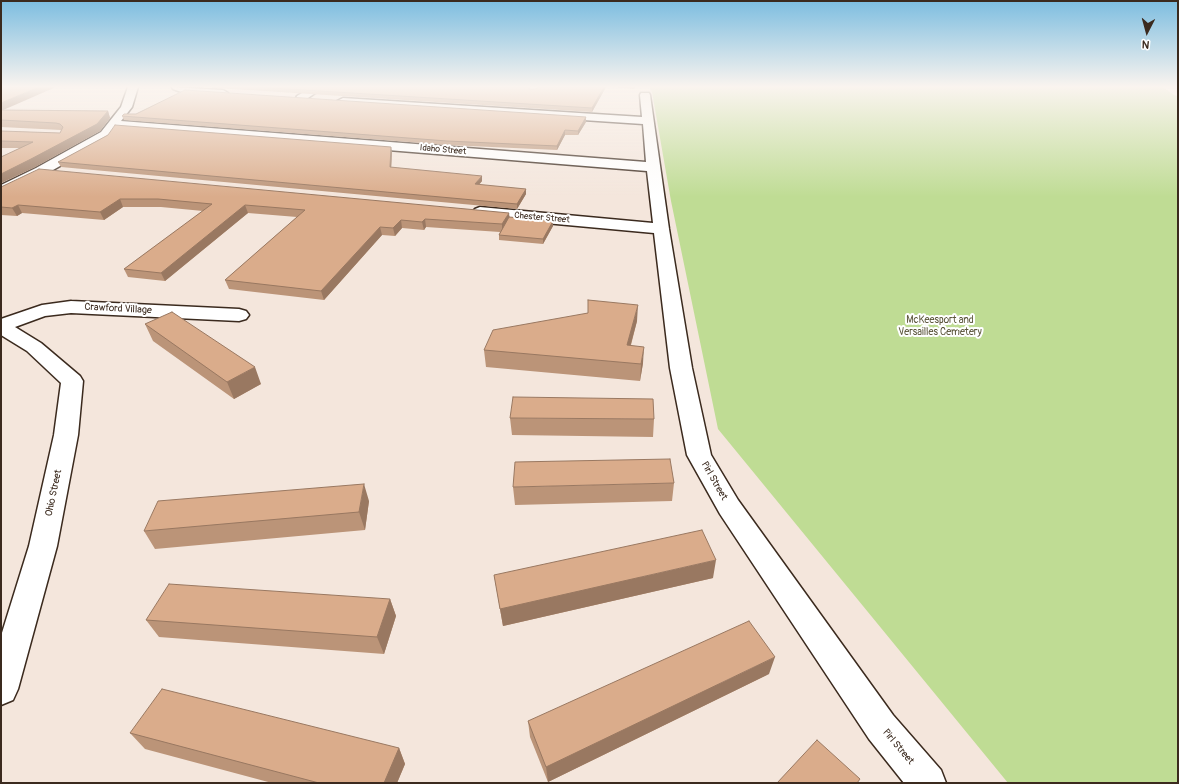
<!DOCTYPE html>
<html>
<head>
<meta charset="utf-8">
<style>
	body { margin:0 }
	#map { position:relative; width:1179px; height:784px; overflow:hidden; background:#f4e6dc; font-family:Pangolin,sans-serif }
	canvas { display:block }
	.frame { position:absolute; inset:0; border:2px solid #3b2a1e; pointer-events:none }
	.north { position:absolute; left:1127px; top:12px; width:40px; height:40px; -webkit-text-stroke:3px #fff; paint-order:stroke; rotate:186deg; font-size:11px; font-weight:700; line-height:16px; text-align:center; color:#3b2a1e }
	.north::after { content:''; display:block; margin:auto; width:14px; height:18px; background:#3b2a1e; clip-path:polygon(50% 0,100% 100%,50% 72%,0 100%) }
</style>
</head>
<body>
<div id="map">
<canvas width="1179" height="784"></canvas>
<div class="frame"></div>
<div class="north">N</div>
</div>
<script>
const ctx = document.querySelector('canvas').getContext('2d');
ctx.lineJoin = 'round';
function paint(path, color) { ctx.fillStyle = color; ctx.fill(path, 'evenodd'); }
const poly = rows => new Path2D(rows.map(r => 'M' + r).join(''));
function strokePath(path, color, width, dash) { ctx.strokeStyle = color; ctx.lineWidth = width; ctx.lineCap = dash ? 'butt' : 'round'; ctx.setLineDash(dash || []); ctx.stroke(path); }
function drawText(font, color, halo, rows, align = 'center') {
  ctx.font = font + ' Pangolin,sans-serif'; ctx.lineWidth = 4; ctx.setLineDash([]); ctx.textBaseline = 'middle'; ctx.strokeStyle = halo; ctx.fillStyle = color; for (const [text, x, y, turn = 0] of rows) {
    ctx.save(); ctx.translate(x, y); ctx.rotate((+turn || 0) * Math.PI / 180); ctx.textAlign = isNaN(turn) ? turn : align; if (halo) ctx.strokeText(text, 0, 0); ctx.fillText(text, 0, 0); ctx.restore();
  }
}
paint(poly([
	[649,87,1163,87,1174,95,1178,96,1178,783,1008,783,718,429,671,201,652,92]
]), '#bfdc94');
const minor = poly([
	[128,87,138,87,132,107,121,121,646,162,643,124,343,104,337,101,343,98,642,117,640,95,641,93,649,93,650,95,669,229,692,368,711,455,738,500,893,715,941,770,946,783,904,783,869,739,720,514,687,455,670,368,654,233,480,217,475,215,472,212,475,209,480,207,653,223,647,171,116,128,109,138,46,174,1,195,1,185,36,168,101,132,121,107,128,87],
	[172,87,223,90,228,93,223,96,184,93,173,89,172,87],
	[312,87,324,87,305,100,297,100,296,98,297,96,312,87],
	[529,87,539,87,539,89,534,92,530,91,529,87],
	[71,301,239,309,246,311,249,315,246,319,239,321,71,313,45,316,15,327,41,343,80,376,83,381,78,435,57,546,18,689,13,700,1,705,1,636,29,546,54,435,61,383,27,351,1,335,1,319,42,305,71,301]
]);
strokePath(minor, '#3b2a1e', 3);
paint(minor, '#fff');
paint(poly([
	[1,87,3,110,108,111,110,118,100,131,35,167,1,183,1,157,20,148,1,148,1,131,60,133,61,130,1,127],
	[201,87,529,87,529,89,535,89,606,87,592,112],
	[609,87,635,87,634,89],
	[122,116,586,122,578,135,565,135,557,150,448,145,124,120],
	[108,135,392,152,391,167,482,181,479,185,526,189,526,194,517,209,61,167,58,162],
	[1,187,509,217,553,221,553,226,543,244,499,240,499,235,500,232,426,227,424,230,402,228,395,236,382,235,324,300,229,289,225,280,297,217,248,213,165,281,128,277,124,269,203,211,161,207,123,207,104,220,22,213,17,216,1,215],
	[588,300,637,321,631,345,643,363,640,381,486,367,484,350,588,313],
	[145,324,261,384,234,399,153,341],
	[510,418,654,419,653,437,512,435],
	[674,483,672,501,515,505,513,487],
	[369,501,365,530,155,549,144,531],
	[494,575,713,578,503,626],
	[390,599,396,616,384,654,159,637,146,620],
	[769,674,548,782,530,737,528,721],
	[130,733,399,748,405,764,397,783,272,783,145,749]
]), '#bb9478');
paint(poly([
	[39,87,56,87,1,111,1,103],
	[604,87,606,87,592,112,592,108],
	[108,111,110,118,100,131,35,167,1,183,1,174],
	[586,117,586,122,578,135,578,131],
	[565,130,565,135,557,150,557,146],
	[391,147,392,152,391,172,390,167],
	[482,176,482,181,475,189,475,184],
	[526,189,526,194,517,209,517,204],
	[120,199,123,207,104,220,100,212],
	[18,205,22,213,17,216,12,208],
	[245,205,248,213,165,281,161,273],
	[509,213,510,221,502,233,502,224],
	[425,219,426,227,424,230,422,222],
	[401,220,402,228,395,236,393,228],
	[553,221,553,226,543,244,543,239],
	[380,227,382,235,324,300,321,291],
	[638,305,637,321,626,362,627,345],
	[644,347,643,363,640,381,641,364],
	[255,367,261,384,234,399,227,382],
	[364,484,369,501,365,530,359,512],
	[716,560,713,578,503,626,500,609],
	[390,599,396,616,384,654,377,637],
	[775,657,769,674,548,782,546,767],
	[399,748,405,764,397,783,384,783]
]), '#997861');
const building = poly([
	[1,87,39,87,1,103,1,87],
	[256,87,529,87,529,89,535,89,539,87,604,87,592,108,256,87],
	[185,90,586,117,578,131,565,130,557,146,447,141,122,116,124,114,136,114,185,90],
	[1,110,108,111,97,124,31,159,1,174,1,157,33,142,1,141,1,131,60,133,63,127,60,124,56,123,1,120,1,110],
	[115,125,391,147,390,167,482,176,475,184,526,189,517,204,58,162,108,135,115,125],
	[39,169,509,213,502,224,425,219,422,222,401,220,393,228,380,227,321,291,225,280,305,210,245,205,161,273,124,269,212,204,158,199,120,199,100,212,18,205,12,208,1,207,1,187,39,169],
	[509,217,553,221,543,239,499,235,509,217],
	[588,300,638,305,627,345,644,347,641,364,484,350,493,330,588,313,588,300],
	[172,312,255,367,227,382,145,324,172,312],
	[513,397,653,399,654,419,510,418,513,397],
	[670,459,674,483,513,487,515,462,670,459],
	[364,484,359,512,144,531,158,501,364,484],
	[702,530,716,560,500,609,494,575,702,530],
	[169,584,390,599,377,637,146,620,169,584],
	[749,621,775,657,546,767,528,721,749,621],
	[162,689,399,748,384,783,319,783,130,733,162,689],
	[817,740,860,779,857,783,777,783,817,740]
]);
paint(building, '#daac8b');
strokePath(building, '#997861', 1);
const sky = ctx.createLinearGradient(0, 0, 0, 197);
sky.addColorStop(0, '#7cbde0');
sky.addColorStop(0.44, '#faf4ef');
sky.addColorStop(1, '#faf4ef00');
ctx.fillStyle = sky;
ctx.fillRect(0, 0, 1179, 197);
drawText('9px', '#3b2a1e', '#fff', [
	["Idaho Street",443,150,5],
	["Chester Street",542,218,5]
]);
drawText('10px', '#3b2a1e', '#fff', [
	["Crawford Village",118,309,3],
	["Pirl Street",714,481,60],
	["Ohio Street",54,493,-78],
	["Pirl Street",898,747,50]
]);
drawText('10px', '#5c563c', '#fff', [
	["McKeesport and",940,320],
	["Versailles Cemetery",940,332]
]);
</script>
</body>
</html>
